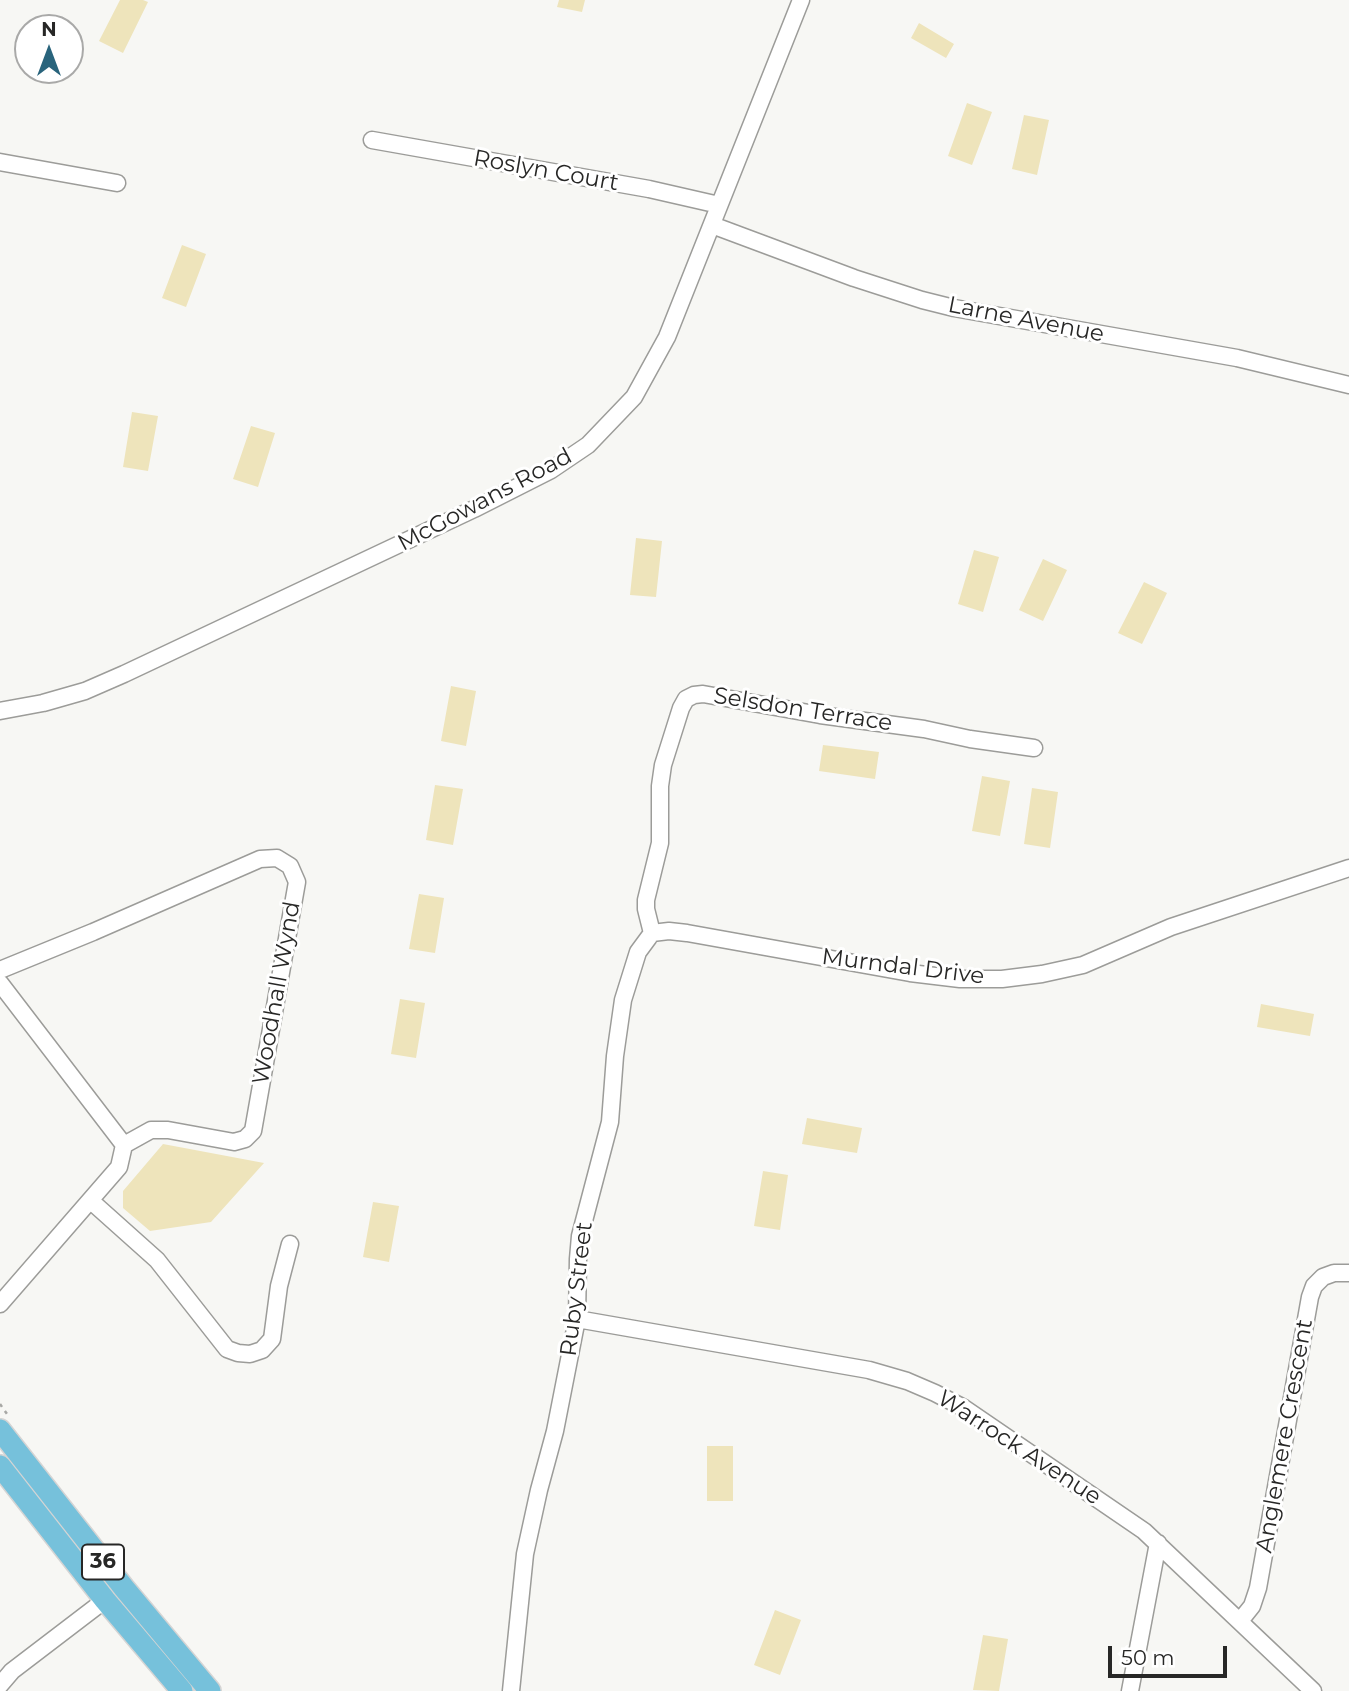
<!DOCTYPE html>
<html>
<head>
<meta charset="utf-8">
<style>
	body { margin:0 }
	#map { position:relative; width:1349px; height:1691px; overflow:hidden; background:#f7f7f4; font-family:Montserrat,sans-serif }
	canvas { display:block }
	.north { position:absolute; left:14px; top:14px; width:70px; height:70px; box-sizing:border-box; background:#fff; border:2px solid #a9a9a8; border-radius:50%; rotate:0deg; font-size:19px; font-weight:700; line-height:28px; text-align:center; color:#272726 }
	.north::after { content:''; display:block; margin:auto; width:24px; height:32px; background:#29647c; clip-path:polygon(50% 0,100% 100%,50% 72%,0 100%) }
	.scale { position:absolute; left:1108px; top:1646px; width:119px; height:32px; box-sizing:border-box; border:4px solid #272726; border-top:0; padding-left:9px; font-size:21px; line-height:24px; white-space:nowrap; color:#272726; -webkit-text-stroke:5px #fff; paint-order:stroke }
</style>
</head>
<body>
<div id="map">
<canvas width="1349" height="1691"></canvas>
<div class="north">N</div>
<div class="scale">50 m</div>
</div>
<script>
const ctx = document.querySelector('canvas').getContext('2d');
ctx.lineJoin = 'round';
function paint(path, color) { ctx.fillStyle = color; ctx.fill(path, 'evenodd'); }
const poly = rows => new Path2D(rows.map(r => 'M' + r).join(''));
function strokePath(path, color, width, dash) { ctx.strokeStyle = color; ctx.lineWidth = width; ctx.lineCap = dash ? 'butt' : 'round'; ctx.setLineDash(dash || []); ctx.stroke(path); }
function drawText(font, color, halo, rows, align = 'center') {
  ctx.font = font + ' Montserrat,sans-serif'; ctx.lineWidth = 6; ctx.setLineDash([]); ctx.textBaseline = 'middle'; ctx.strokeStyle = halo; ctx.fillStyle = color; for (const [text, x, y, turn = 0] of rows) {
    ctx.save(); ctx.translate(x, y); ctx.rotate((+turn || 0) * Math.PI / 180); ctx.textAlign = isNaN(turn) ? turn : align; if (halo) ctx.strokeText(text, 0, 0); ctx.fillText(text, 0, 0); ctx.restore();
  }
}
paint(poly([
	[120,0,143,0,148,2,123,53,99,41],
	[559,0,585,0,582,12,557,7],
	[919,23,954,44,946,58,911,38],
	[967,103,992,112,972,165,948,156],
	[1024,115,1049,120,1037,175,1012,169],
	[182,245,206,254,186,307,162,298],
	[132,412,158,416,148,471,123,467],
	[251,426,275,433,258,487,233,479],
	[636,538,662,541,656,597,630,595],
	[974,550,999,557,983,612,958,604],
	[1043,559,1067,570,1043,621,1019,610],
	[1144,582,1167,593,1142,644,1118,633],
	[451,686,476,691,466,746,441,741],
	[823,745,879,752,875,779,819,771],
	[982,776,1010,781,1000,836,972,831],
	[435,785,463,789,453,845,426,840],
	[1032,788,1058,792,1050,848,1024,844],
	[419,894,444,898,435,953,409,949],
	[400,999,425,1003,416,1058,391,1054],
	[1261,1004,1314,1014,1310,1036,1257,1027],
	[807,1118,862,1128,857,1153,802,1144],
	[163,1144,264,1163,211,1222,150,1231,123,1208,123,1191],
	[763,1171,788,1175,780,1230,754,1226],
	[373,1202,399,1206,389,1262,363,1257],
	[707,1446,733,1446,733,1501,707,1501],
	[775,1610,801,1620,780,1675,754,1665],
	[983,1635,1008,1639,999,1691,973,1690]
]), '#eee4bb');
const minor = poly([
	[372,140,649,189,719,205],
	[0,162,117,183],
	[712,225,854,278,922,300,954,308,1237,358,1349,385],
	[0,711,43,703,85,691,124,674,474,509,551,470,588,445,634,397,667,337,801,0],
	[652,933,669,931,687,933,910,973,960,979,1002,979,1042,974,1083,965,1171,927,1349,868],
	[652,933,646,909,646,900,660,843,660,786,663,765,681,708,686,699,694,695,703,694,820,715,924,729,970,739,1034,748],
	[0,970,93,932,260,859,277,858,290,866,297,882,253,1131,245,1139,234,1142,168,1130,151,1130,124,1145],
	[0,983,124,1145,119,1167,0,1304],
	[91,1201,157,1260,227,1349,238,1353,250,1354,262,1350,272,1339,279,1286,290,1244],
	[577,1319,869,1370,907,1381,935,1393,964,1408,1144,1531,1313,1691],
	[1240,1621,1252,1606,1258,1588,1310,1297,1314,1286,1323,1277,1334,1273,1349,1273],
	[0,1685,12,1671,105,1600],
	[511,1691,525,1554,539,1490,555,1431,577,1319,578,1259,580,1236,610,1122,615,1056,623,1000,638,952,652,933],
	[1130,1691,1158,1543]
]);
const major = poly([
	[0,1430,124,1588,210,1691],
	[0,1466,105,1600,182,1691]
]);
strokePath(minor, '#9c9c99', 19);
strokePath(major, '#d4d4d4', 24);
strokePath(poly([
	[0,1404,7,1414]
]), '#a8a8a5', 2.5, [3.5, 5]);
strokePath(minor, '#fff', 16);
strokePath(major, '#76c1db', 21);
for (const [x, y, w] of [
	[103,1562,42]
]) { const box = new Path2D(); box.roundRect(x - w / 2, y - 17.5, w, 35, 5); ctx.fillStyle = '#fff'; ctx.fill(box); strokePath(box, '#272726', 2); }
drawText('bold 21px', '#272726', null, [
	["36",103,1562]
]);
drawText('23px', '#272726', '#fff', [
	["Roslyn Court",546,171,10],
	["Larne Avenue",1026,320,11],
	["McGowans Road",485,500,-28],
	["Selsdon Terrace",803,710,9],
	["Murndal Drive",903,967,7],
	["Woodhall Wynd",277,993,-80],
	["Ruby Street",577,1289,-83],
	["Anglemere Crescent",1285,1436,-80],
	["Warrock Avenue",1019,1448,33]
]);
</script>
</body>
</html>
